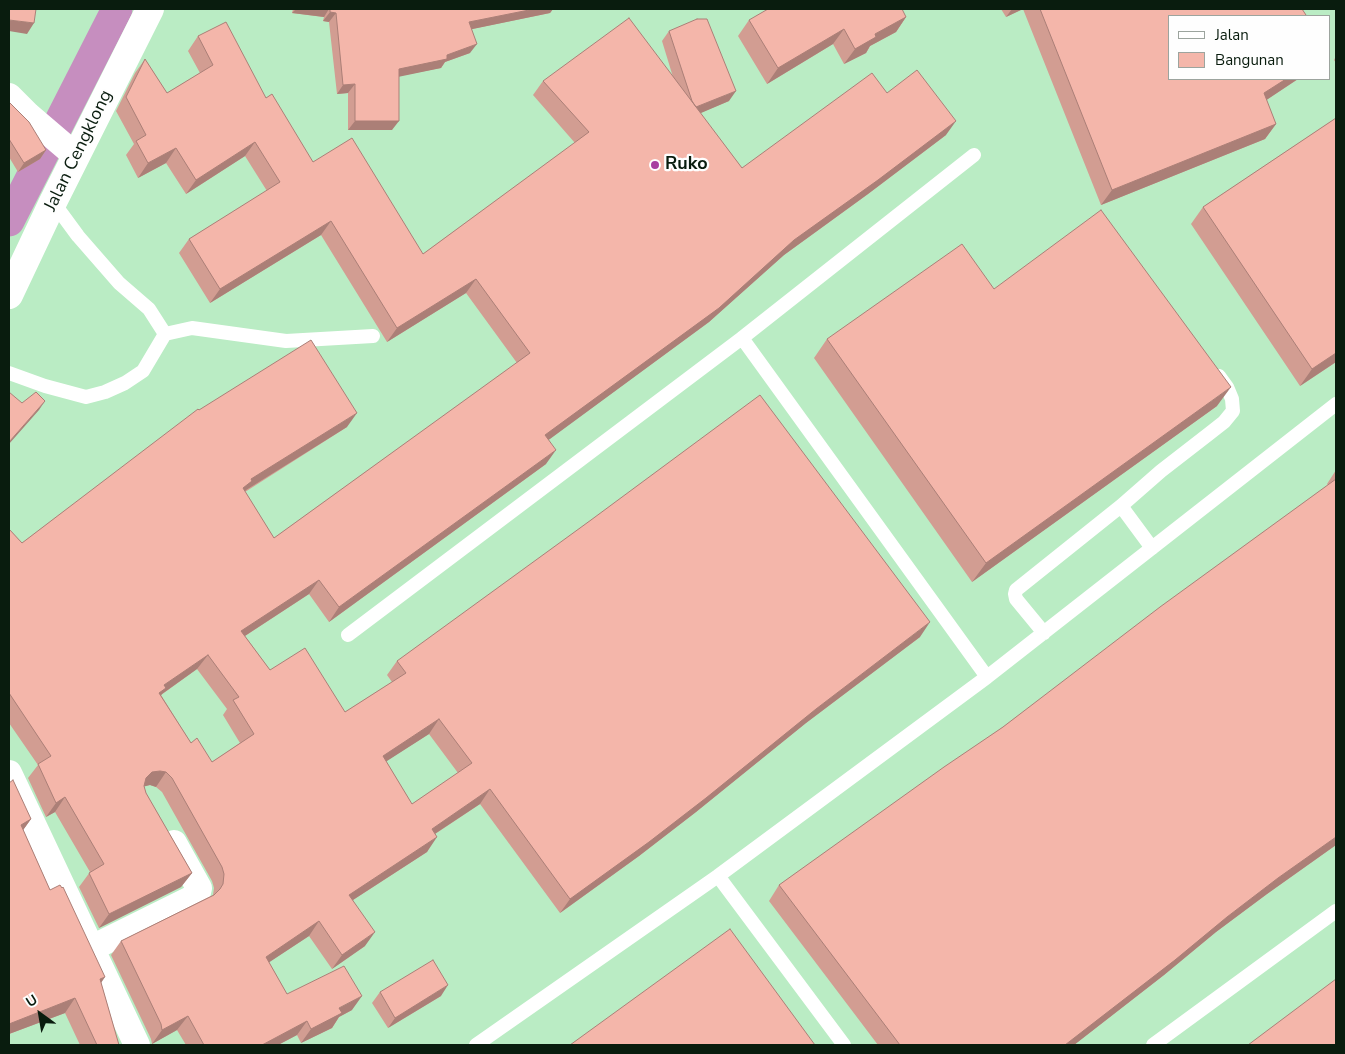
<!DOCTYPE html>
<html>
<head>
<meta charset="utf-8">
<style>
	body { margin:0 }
	#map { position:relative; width:1345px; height:1054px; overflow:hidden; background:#baecc4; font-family:"Nunito Sans",sans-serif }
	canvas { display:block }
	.frame { position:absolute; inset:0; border:10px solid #091c0e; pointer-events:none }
	.legend { position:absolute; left:1168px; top:15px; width:162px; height:65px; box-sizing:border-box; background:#fefefe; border:1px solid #9ca49e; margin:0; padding:6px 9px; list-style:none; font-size:15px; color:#091c0e }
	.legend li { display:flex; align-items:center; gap:10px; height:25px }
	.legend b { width:25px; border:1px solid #9ca49e }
	.north { position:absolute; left:15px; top:989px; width:50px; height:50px; -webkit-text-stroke:4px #fefefe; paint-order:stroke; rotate:328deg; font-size:14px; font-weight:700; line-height:20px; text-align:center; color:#091c0e }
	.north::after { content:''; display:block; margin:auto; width:18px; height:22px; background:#091c0e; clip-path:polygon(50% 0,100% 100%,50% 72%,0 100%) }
</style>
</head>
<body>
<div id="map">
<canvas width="1345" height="1054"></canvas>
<div class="frame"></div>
<ul class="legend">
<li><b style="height:6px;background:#fff"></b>Jalan</li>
<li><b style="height:14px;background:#f4b6aa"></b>Bangunan</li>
</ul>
<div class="north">U</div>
</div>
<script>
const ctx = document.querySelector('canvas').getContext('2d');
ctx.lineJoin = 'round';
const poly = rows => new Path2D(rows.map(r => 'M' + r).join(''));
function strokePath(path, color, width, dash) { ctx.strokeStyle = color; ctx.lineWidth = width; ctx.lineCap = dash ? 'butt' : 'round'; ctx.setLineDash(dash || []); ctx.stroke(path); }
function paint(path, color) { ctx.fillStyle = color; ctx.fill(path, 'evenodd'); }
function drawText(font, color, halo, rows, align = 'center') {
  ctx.font = font + ' "Nunito Sans",sans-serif'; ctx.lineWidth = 4.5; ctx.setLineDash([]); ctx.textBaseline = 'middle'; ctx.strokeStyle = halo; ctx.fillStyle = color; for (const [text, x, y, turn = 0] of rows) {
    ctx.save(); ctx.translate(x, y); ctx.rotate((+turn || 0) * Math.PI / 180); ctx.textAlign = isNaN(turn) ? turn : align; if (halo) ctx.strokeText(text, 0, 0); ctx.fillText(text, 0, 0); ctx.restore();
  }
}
strokePath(poly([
	[9,221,117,9]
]), '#c68ebf', 31);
strokePath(poly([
	[53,202,78,236,119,283,149,309,165,334],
	[742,338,974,155],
	[9,373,45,386,86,397,105,392,125,383,143,371,165,334,192,328,286,341,373,336],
	[1152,548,1121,506,1161,471,1210,433,1224,422,1233,411,1232,399,1227,387,1219,376],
	[1044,633,1016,599,1015,594,1016,590,1121,506],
	[348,635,742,338,987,677],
	[718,876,844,1045],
	[476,1045,718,876,987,677,1336,404],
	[1153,1045,1336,911]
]), '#fff', 14);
strokePath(poly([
	[9,96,28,115,76,156],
	[9,773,137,1045],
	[92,948,197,896,199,888,174,843]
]), '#fff', 26);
strokePath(poly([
	[9,295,53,202,150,9]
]), '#fff', 28);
paint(poly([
	[293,9,553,9,550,13,472,29,470,53,445,62,441,68,399,76,392,130,348,130,348,93,337,94,329,22,323,21,324,17,292,13],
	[1001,9,1023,9,1006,17],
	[1023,9,1302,9,1306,15,1305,16,1169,16,1298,79,1266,100,1276,124,1265,139,1101,205],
	[906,17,896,32,870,46,866,53,844,64,833,44,767,84,738,36,749,20],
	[669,31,729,101,700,113,742,168,887,93,946,135,868,194,784,255,709,322,548,440,546,464,329,622,309,594,245,636,270,670,345,712,392,682,387,675,397,661,920,637,806,723,696,812,639,856,560,913,480,804,435,834,427,852,353,900,365,946,332,969,309,936,269,962,287,994,352,1010,339,1017,332,1028,301,1043,297,1035,278,1045,186,1045,177,1030,152,1044,151,1039,111,955,121,941,213,895,214,888,212,881,162,792,156,787,150,785,144,786,146,793,192,873,181,887,99,928,79,887,90,872,55,812,46,817,28,778,38,765,9,723,9,529,22,543,199,410,347,427,245,492,274,538,517,363,466,293,387,342,321,235,210,303,179,253,189,239,267,191,245,156,186,194,166,163,138,178,126,155,134,144,116,111,135,73,145,59,167,93,200,73,188,51,198,36,266,98,313,162,423,254,575,143,533,95,543,81,673,77,662,41],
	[197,669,227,709,223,715,240,743,212,762,191,743,161,695],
	[429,734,458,773,412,804,386,761],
	[1336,56,1336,63,1334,60],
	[9,102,46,150,40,159,18,172,9,157],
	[1336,118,1336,362,1300,386,1191,224,1203,207],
	[994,289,1217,406,972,582,814,358,827,339],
	[1336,470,1336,845,1267,894,1216,932,1164,975,1074,1045,878,1045,769,901,779,885,1003,727,1328,485,1327,484],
	[9,783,31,819,23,830,50,890,101,983,119,1045,80,1045,65,1013,9,1034],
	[380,992,441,996,388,1028,372,1003]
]), '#d29d92');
paint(poly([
	[296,9,329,9,324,17,292,13],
	[534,9,553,9,550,13,463,31,469,22],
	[1012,9,1023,9,1006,17],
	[330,12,336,13,329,22,323,21],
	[906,17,896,32,870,46,866,53,844,64,855,49,875,34],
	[9,20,34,23,27,34,9,31],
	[844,29,833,44,767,84,778,68],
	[477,44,470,53,445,62,441,68,393,78,399,69,447,55],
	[1286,79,1298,79,1253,109,1264,93],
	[355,84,348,93,337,94,343,85],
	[736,91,729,101,687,119,694,108],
	[355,121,399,121,392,130,348,130],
	[956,121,946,135,868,194,784,255,709,322,535,450,545,435,794,240],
	[1276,124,1265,139,1101,205,1112,190],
	[255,142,245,156,186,194,196,180],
	[176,148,166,163,138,178,148,163],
	[46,150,40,159,18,172,24,163],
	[331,221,321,235,210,303,220,289],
	[476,279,466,293,387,342,397,328],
	[1336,353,1336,362,1300,386,1312,369],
	[1231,387,1217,406,972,582,986,563],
	[45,401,39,410,9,444,9,442],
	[357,413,347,427,246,490,242,496,243,488,251,479],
	[556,450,546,464,329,622,339,607],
	[319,580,309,594,231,645,241,631],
	[930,622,920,637,806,723,696,812,639,856,560,913,570,899,816,709],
	[208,655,197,669,162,694,156,702,149,707,164,685],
	[439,719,429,734,373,770,383,756],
	[160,771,166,772,156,787,150,785,142,787,146,778,152,772],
	[490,789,480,804,421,843,432,829],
	[65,797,55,812,46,817,56,803],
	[31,819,21,833,21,825],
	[437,837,427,852,339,909,349,895],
	[1336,837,1336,845,1267,894,1216,932,1164,975,1074,1045,1065,1045,1227,917,1278,878],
	[192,873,181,887,99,928,109,914],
	[319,921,309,936,256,971,266,957],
	[375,932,365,946,332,969,342,955],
	[105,977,95,992,100,979],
	[448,985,441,996,388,1028,395,1018],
	[362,996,352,1010,339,1017,332,1028,301,1043,311,1029,339,1008],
	[75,998,65,1013,9,1034,9,1024],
	[188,1016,177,1030,152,1044,162,1030],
	[307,1021,297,1035,278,1045,262,1045]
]), '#ab7f77');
const building = poly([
	[9,9,36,9,34,23,9,20,9,9],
	[330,9,534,9,469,22,477,44,447,55,447,59,399,69,399,121,355,121,355,84,343,85,336,13,330,12,330,9],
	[768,9,902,9,906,17,875,34,876,37,855,49,844,29,778,68,749,20,768,9],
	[1040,9,1302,9,1306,15,1303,16,1169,16,1169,79,1286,79,1264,93,1276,124,1112,190,1040,9],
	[629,18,742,168,872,73,887,93,917,70,956,121,878,180,794,240,719,308,545,435,556,450,339,607,319,580,241,631,270,670,305,648,345,712,406,673,397,661,591,520,760,395,930,622,816,709,706,798,649,842,570,899,490,789,432,829,437,837,349,895,375,932,342,955,319,921,266,957,287,994,344,966,362,996,339,1008,342,1013,311,1029,307,1021,262,1045,204,1045,188,1016,162,1030,161,1024,121,941,214,895,220,889,223,884,224,874,222,867,172,778,166,772,160,771,152,772,146,778,144,786,146,793,192,873,109,914,89,873,104,864,65,797,56,803,38,764,51,756,9,693,9,529,22,543,198,409,199,410,311,340,357,413,251,479,252,481,243,488,274,538,530,353,476,279,397,328,331,221,220,289,189,239,280,182,255,142,196,180,176,148,148,163,136,141,146,135,126,97,145,59,167,93,213,65,198,36,226,22,266,98,272,94,313,162,352,138,423,254,589,132,543,81,629,18],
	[208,655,239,697,233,700,254,734,212,762,197,738,191,743,159,693,166,688,164,685,208,655],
	[439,719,472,763,412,804,383,756,439,719],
	[697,19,707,19,736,91,696,107,692,101,669,31,697,19],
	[9,102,29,122,46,150,24,163,9,139,9,102],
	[1336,118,1336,353,1312,369,1203,207,1336,118],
	[1101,210,1231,387,986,563,827,339,962,244,994,289,1101,210],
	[9,392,22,403,36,392,45,401,9,442,9,392],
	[1336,479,1336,837,1278,878,1227,917,1175,960,1065,1045,900,1045,779,885,944,767,1003,727,1160,607,1336,479],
	[13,780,31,819,21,825,50,890,60,885,62,888,63,887,105,977,100,979,119,1045,97,1045,75,998,9,1024,9,783,13,780],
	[730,929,815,1045,570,1045,730,929],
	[433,960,448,985,395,1018,380,992,433,960],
	[1336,979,1336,1045,1248,1045,1336,979]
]);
paint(building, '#f4b6aa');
strokePath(building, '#ab7f77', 1);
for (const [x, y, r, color] of [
	[655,165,5,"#a83ea0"]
]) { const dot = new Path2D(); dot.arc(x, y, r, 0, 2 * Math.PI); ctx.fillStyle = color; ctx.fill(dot); strokePath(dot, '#fefefe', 2); }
drawText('18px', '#091c0e', '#fefefe', [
	["Jalan Cengklong",79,151,-64]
]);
drawText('bold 18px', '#091c0e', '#fefefe', [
	["Ruko",665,165]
], 'left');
</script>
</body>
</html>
